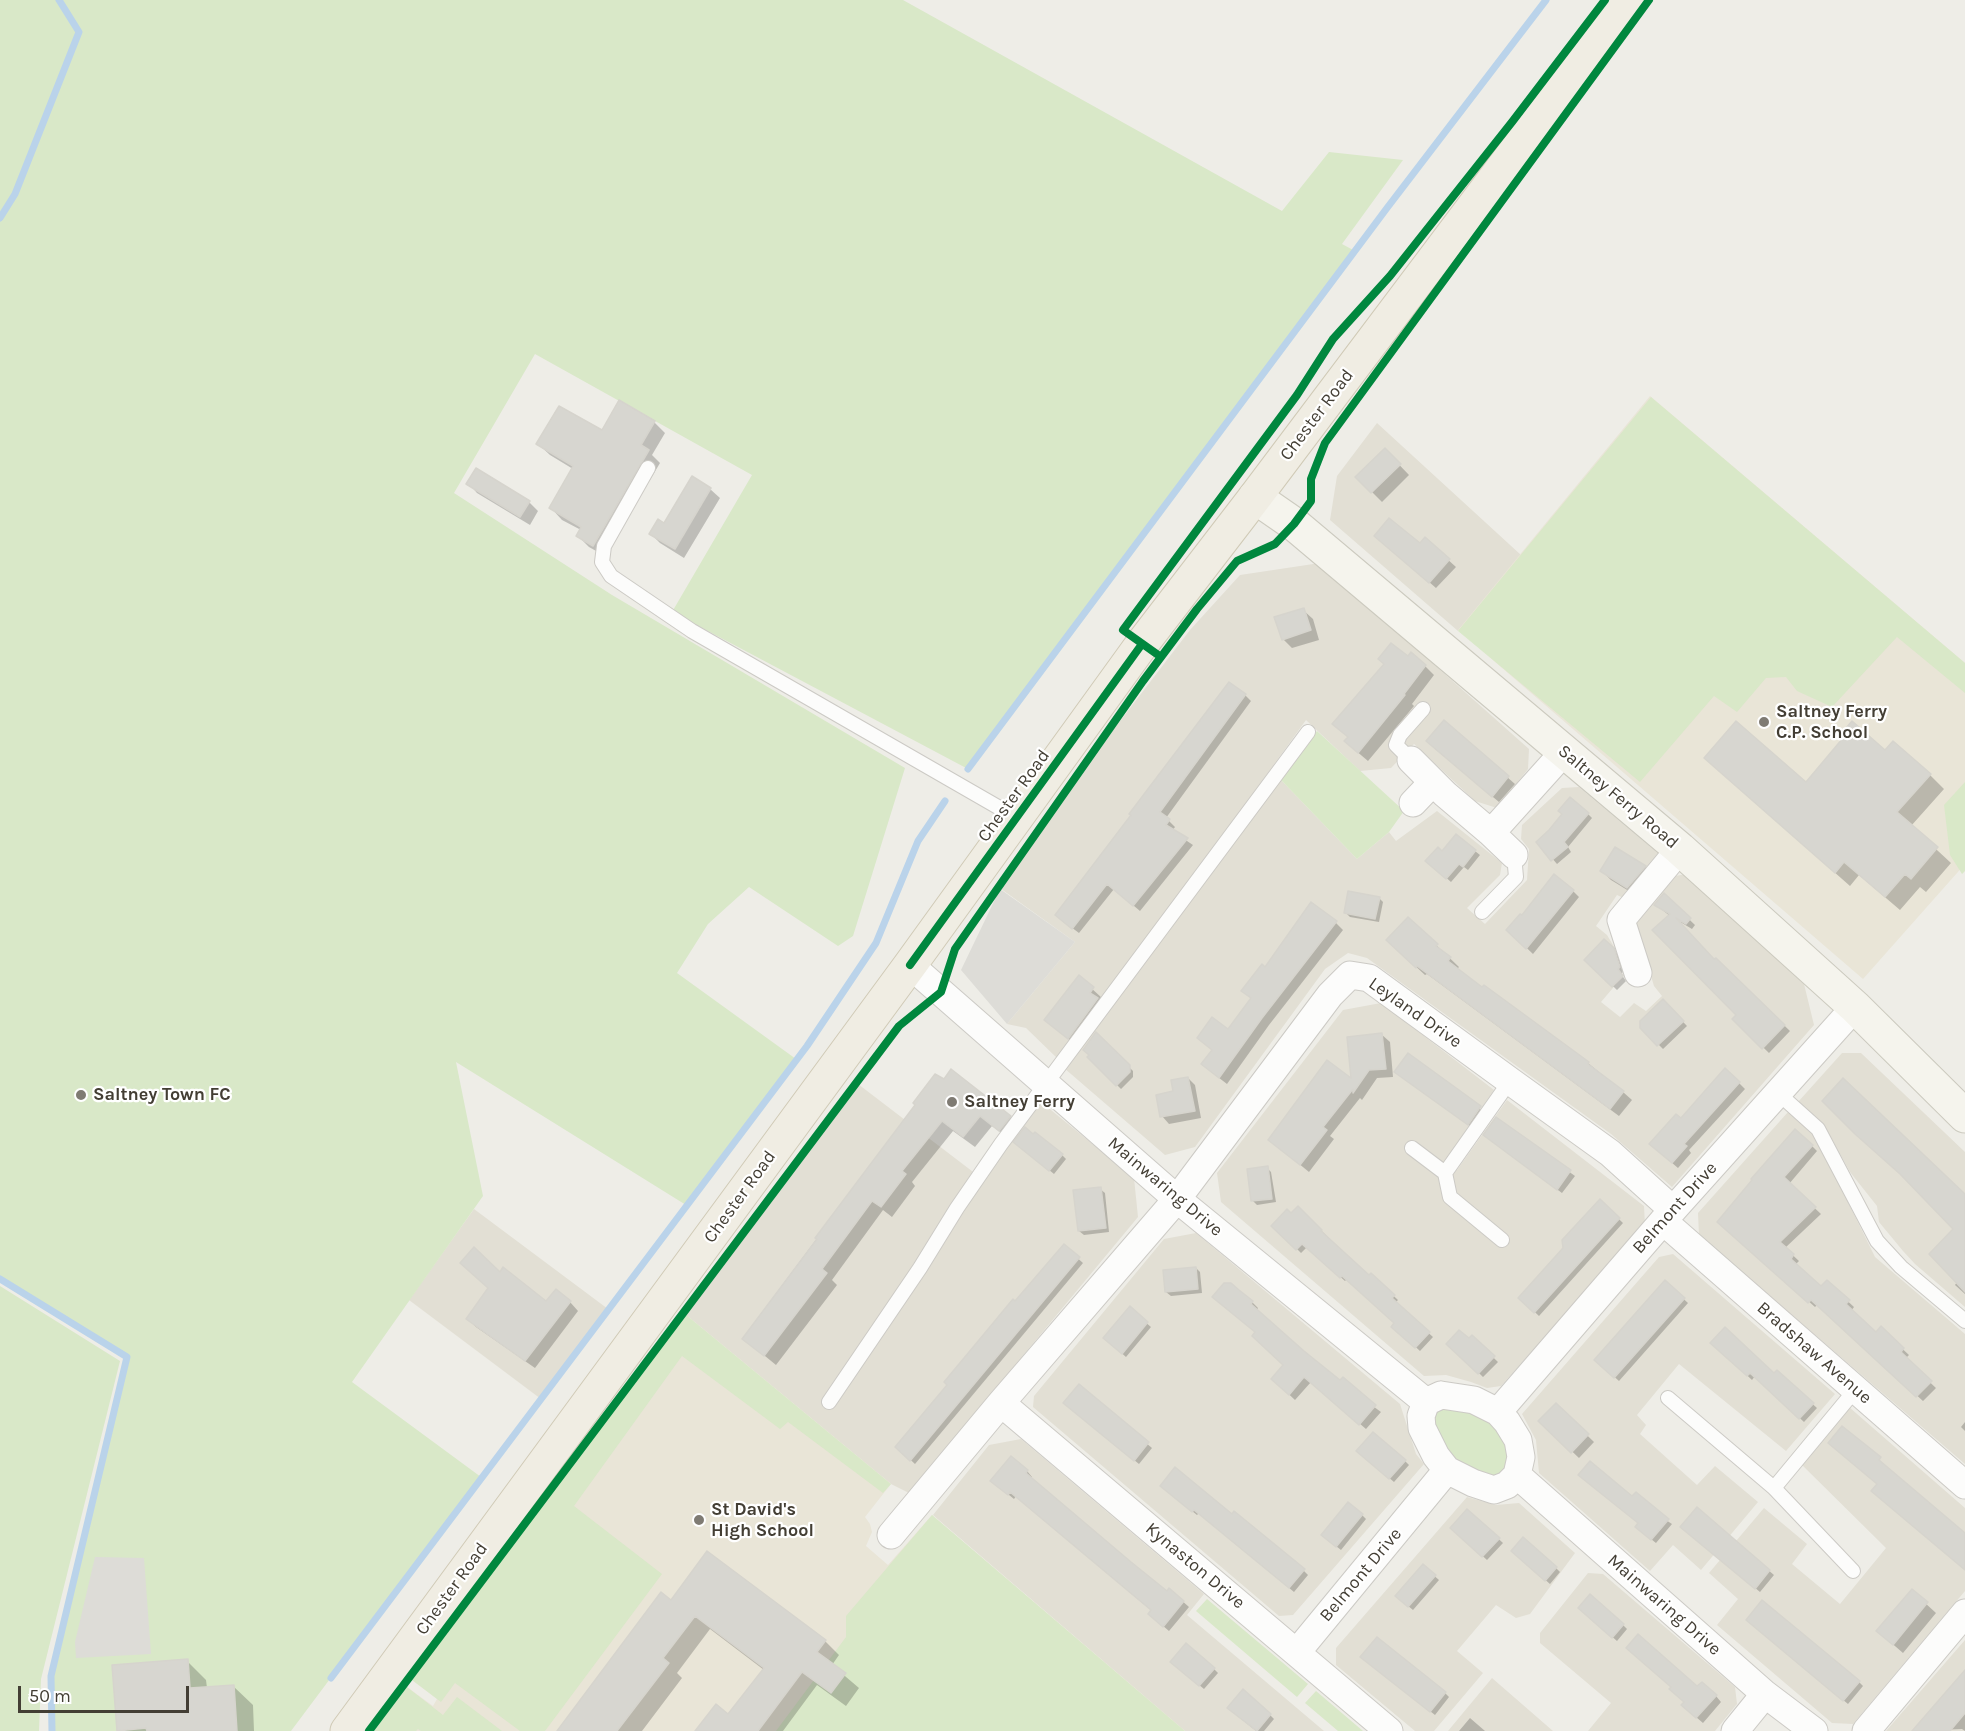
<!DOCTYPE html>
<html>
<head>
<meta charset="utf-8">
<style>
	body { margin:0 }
	#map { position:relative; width:1965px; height:1731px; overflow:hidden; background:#eeede7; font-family:Karla,sans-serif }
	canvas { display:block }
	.scale { position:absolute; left:18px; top:1686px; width:171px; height:27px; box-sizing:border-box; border:3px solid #433e34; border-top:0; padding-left:8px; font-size:18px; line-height:21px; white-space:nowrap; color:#433e34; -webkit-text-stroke:4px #fff; paint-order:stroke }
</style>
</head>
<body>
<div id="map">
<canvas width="1965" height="1731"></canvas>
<div class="scale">50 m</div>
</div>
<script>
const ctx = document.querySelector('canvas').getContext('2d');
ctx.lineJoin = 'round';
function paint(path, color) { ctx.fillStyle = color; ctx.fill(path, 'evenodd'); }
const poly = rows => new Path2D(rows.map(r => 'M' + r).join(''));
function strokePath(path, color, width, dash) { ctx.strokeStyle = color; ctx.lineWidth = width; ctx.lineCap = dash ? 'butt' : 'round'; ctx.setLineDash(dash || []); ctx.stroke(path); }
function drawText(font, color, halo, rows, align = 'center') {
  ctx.font = font + ' Karla,sans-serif'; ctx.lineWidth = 4.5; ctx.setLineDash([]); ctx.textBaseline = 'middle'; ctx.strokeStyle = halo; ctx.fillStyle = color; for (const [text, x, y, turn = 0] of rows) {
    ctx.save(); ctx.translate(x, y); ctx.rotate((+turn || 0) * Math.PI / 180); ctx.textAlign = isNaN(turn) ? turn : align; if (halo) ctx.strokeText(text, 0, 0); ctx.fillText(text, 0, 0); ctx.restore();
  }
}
paint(poly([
	[1377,423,1521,555,1458,631,1330,520,1337,476],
	[1320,563,1529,749,1528,769,1497,808,1475,801,1414,744,1391,768,1360,771,1306,720,1151,935,1058,1059,1026,1028,1007,1024,1075,942,997,886,1071,785,1190,630,1240,575],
	[1281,780,1357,859,1389,832,1396,841,1437,811,1502,863,1500,875,1467,908,1485,924,1527,880,1529,849,1521,839,1522,825,1562,788,1579,787,1660,855,1628,900,1617,895,1596,926,1607,935,1616,950,1626,961,1618,969,1624,975,1601,1002,1620,1017,1634,1003,1646,1011,1662,996,1654,986,1635,923,1675,876,1687,874,1804,984,1814,1025,1672,1187,1611,1134,1367,958,1348,953,1325,969,1195,1147,1165,1155,1064,1068],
	[1381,1003,1494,1090,1447,1158,1457,1170,1507,1100,1644,1206,1645,1225,1501,1386,1487,1388,1471,1382,1446,1375,1424,1376,1221,1202,1217,1173,1343,1010],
	[1842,1053,1861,1053,1965,1152,1965,1307,1915,1264,1903,1251,1879,1222,1877,1206,1850,1172,1824,1125,1798,1102],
	[858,1084,981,1178,1040,1101,1134,1178,1138,1217,909,1493,891,1484,685,1314],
	[1788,1112,1801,1119,1816,1137,1875,1257,1965,1334,1965,1464,1699,1235,1698,1213],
	[474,1209,608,1309,541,1399,409,1300],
	[1196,1233,1400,1404,1416,1454,1424,1464,1293,1615,1279,1616,1033,1407,1034,1396,1164,1239],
	[1673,1254,1835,1394,1786,1451,1679,1364,1637,1415,1646,1425,1640,1434,1697,1485,1715,1466,1758,1502,1701,1570,1673,1545,1650,1571,1539,1473,1536,1440,1522,1414,1659,1257],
	[1849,1407,1965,1508,1965,1591,1853,1724,1832,1723,1717,1625,1738,1599,1709,1573,1764,1508,1807,1544,1792,1564,1840,1604,1886,1548,1801,1464],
	[1021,1439,1204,1594,1187,1615,1324,1731,1185,1731,933,1515,989,1445],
	[1467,1497,1496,1505,1519,1503,1575,1553,1530,1614,1516,1618,1496,1605,1457,1651,1483,1673,1434,1731,1415,1731,1336,1665,1336,1648],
	[1588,1573,1603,1574,1735,1687,1737,1704,1715,1731,1588,1731,1611,1703,1540,1643,1540,1633],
	[1965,1640,1965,1731,1886,1731],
	[1492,1678,1553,1731,1448,1731]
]), '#e2dfd4');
paint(poly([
	[1650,396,1965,663,1965,864,1863,979,1458,630],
	[685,1314,891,1484,865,1517,870,1524,872,1532,866,1546,888,1565,932,1515,1185,1731,375,1731,407,1687,433,1706,437,1699,412,1680]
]), '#e9e5d7');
paint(poly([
	[0,0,903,0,1282,211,1329,152,1403,160,1342,244,1355,251,968,769,672,612,752,475,535,354,454,493,612,595,905,768,853,936,838,946,749,887,708,924,677,973,796,1059,686,1205,456,1062,483,1196,352,1382,481,1477,291,1731,52,1731,51,1676,127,1357,0,1279],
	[1651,397,1965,663,1965,693,1897,637,1832,707,1797,691,1786,677,1766,678,1737,712,1714,696,1640,782,1458,631],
	[1317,731,1404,811,1389,832,1357,859,1281,780],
	[1965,782,1965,871,1962,874,1950,855,1944,805],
	[0,1286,120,1361,41,1679,39,1731,0,1731],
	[685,1314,891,1484,883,1493,788,1422,780,1429,682,1356,574,1506,662,1574,545,1731,520,1731,455,1683,441,1702,412,1680],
	[1447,1404,1476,1409,1502,1432,1511,1467,1494,1478,1456,1462,1439,1438,1433,1418,1439,1409],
	[932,1515,1185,1731,776,1731,846,1637,846,1616],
	[1207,1599,1308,1684,1297,1697,1196,1611],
	[407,1687,443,1715,457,1697,502,1731,421,1731,418,1729,416,1731,374,1731],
	[1316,1691,1363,1731,1338,1731,1305,1703]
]), '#d9e8c8');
paint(poly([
	[1000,889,1075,942,1007,1024,961,970],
	[95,1557,144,1558,151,1654,76,1658,75,1642]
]), '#dddcd7');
paint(poly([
	[654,422,665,433,652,455,660,463,605,556,589,547,577,535,581,530,562,520,551,508,573,469,550,455,538,444],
	[1385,450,1409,475,1382,502,1357,477],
	[468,483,529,502,538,511,530,525,477,493],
	[710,489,720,498,684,558,660,543,651,534],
	[1425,539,1456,567,1436,588,1383,542,1420,545],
	[1303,610,1313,619,1319,640,1292,648,1283,639],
	[1408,658,1425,666,1434,675,1412,704,1414,706,1368,761,1355,750],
	[1245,695,1251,701,1166,818,1175,827,1172,831,1193,845,1140,911,1114,889,1079,933,1063,921],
	[1444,722,1515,784,1499,802,1434,748],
	[1886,752,1930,775,1944,789,1911,826,1951,863,1926,892,1920,887,1900,910,1859,875,1850,886,1721,772,1806,784],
	[1588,814,1592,818,1568,847,1571,852,1557,864,1538,842],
	[1456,836,1480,855,1468,870,1464,867,1451,882,1432,865],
	[1645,867,1654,876,1637,896,1611,880,1602,871],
	[1573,891,1579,897,1533,954,1508,930,1522,917],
	[1664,895,1695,925,1692,929,1677,920,1714,961,1716,960,1790,1031,1769,1053,1734,1019,1738,1015,1670,916,1656,905],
	[1379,898,1383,902,1379,922,1350,917,1345,912],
	[1409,919,1459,967,1457,969,1483,989,1485,987,1588,1063,1623,1092,1632,1100,1619,1116,1427,974,1425,975,1397,949],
	[1336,923,1343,930,1269,1025,1227,1084,1210,1071,1228,1031,1252,999,1243,991,1266,969],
	[1604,941,1617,954,1623,972,1621,974,1626,981,1617,990,1586,960],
	[1079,977,1102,998,1078,1047,1046,1020],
	[1663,1001,1687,1026,1663,1049,1641,1027],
	[1096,1034,1133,1071,1133,1077,1121,1089,1089,1057],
	[1381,1034,1390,1042,1393,1077,1377,1078,1362,1100,1360,1098,1330,1136,1334,1139,1309,1172,1270,1140,1353,1081],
	[1408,1055,1484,1112,1473,1128,1400,1076],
	[1188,1078,1195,1085,1201,1118,1169,1124,1162,1116,1175,1092],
	[1739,1083,1745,1089,1689,1150,1691,1153,1678,1168,1657,1150,1681,1120],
	[916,1105,1010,1117,1020,1128,1011,1140,992,1126,975,1147,953,1131,912,1182,915,1186,892,1217,883,1210,832,1280,837,1285,776,1365,743,1338],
	[1496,1119,1575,1176,1562,1193,1489,1139],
	[1020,1146,1062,1155,1066,1159,1054,1174],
	[1812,1146,1817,1151,1789,1184,1821,1214,1785,1248,1799,1261,1795,1265,1822,1288,1827,1282,1854,1307,1851,1311,1876,1334,1881,1329,1909,1355,1905,1359,1936,1388,1923,1401,1817,1305,1815,1307,1725,1227],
	[1267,1168,1271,1172,1276,1202,1257,1205,1253,1201],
	[1100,1189,1105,1193,1109,1232,1084,1235,1079,1231],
	[1965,1196,1965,1294,1955,1285,1957,1282,1955,1229],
	[1600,1201,1623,1223,1539,1316,1520,1298,1565,1248],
	[1298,1208,1369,1277,1371,1275,1398,1300,1395,1303,1433,1337,1420,1351,1393,1326,1396,1323,1347,1279,1345,1281,1307,1247,1301,1253,1274,1226],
	[1064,1246,1083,1263,915,1464,901,1451,1015,1303],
	[1196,1268,1200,1272,1202,1293,1171,1296,1166,1292],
	[500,1274,547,1303,570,1302,578,1311,535,1368,476,1327,468,1319],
	[1665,1282,1688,1303,1619,1381,1596,1360],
	[1252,1302,1258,1308,1256,1311,1340,1382,1381,1412,1366,1429,1311,1382,1295,1400,1279,1385,1285,1365,1257,1333,1220,1303],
	[1130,1309,1151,1327,1126,1357,1109,1342],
	[1472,1337,1498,1362,1483,1377,1449,1344,1469,1340],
	[1713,1343,1775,1375,1777,1372,1817,1408,1804,1422,1755,1376,1752,1380],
	[1079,1386,1152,1448,1139,1464,1069,1407],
	[1556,1405,1594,1442,1579,1458,1540,1421],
	[1965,1422,1965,1431,1961,1427],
	[1362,1455,1405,1461,1409,1465,1394,1482],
	[1027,1471,1032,1477,1030,1479,1167,1594,1170,1590,1189,1607,1169,1631,1155,1619,1152,1611,1016,1496,1014,1499,998,1486],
	[1166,1490,1304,1571,1308,1575,1294,1592,1199,1513,1197,1515],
	[1632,1498,1672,1524,1656,1543,1641,1531],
	[1697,1509,1774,1575,1760,1592,1687,1531],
	[1468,1511,1503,1543,1487,1560,1452,1528],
	[1362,1515,1366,1519,1341,1550,1327,1539],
	[708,1553,825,1641,839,1655,832,1665,859,1688,846,1706,817,1685,783,1731,697,1731,729,1716,764,1670,710,1629,677,1673,682,1678,642,1731,558,1731,671,1602],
	[1517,1555,1556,1568,1560,1572,1550,1584],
	[1423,1566,1439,1580,1413,1610,1401,1600],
	[1912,1591,1936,1613,1903,1653,1888,1640],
	[1584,1612,1623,1625,1627,1629,1617,1641],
	[1752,1624,1859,1682,1863,1686,1848,1704],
	[187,1661,206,1680,207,1688,233,1686,253,1705,254,1731,119,1731,118,1730],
	[1366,1661,1445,1693,1449,1697,1435,1715],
	[1176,1666,1214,1669,1218,1673,1204,1689],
	[1965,1673,1965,1731,1962,1729,1916,1731],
	[1697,1689,1716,1696,1721,1702,1703,1723,1689,1711,1686,1702],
	[1233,1712,1270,1715,1274,1719,1264,1731,1256,1731],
	[1470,1718,1485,1731,1459,1731]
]), '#0003');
strokePath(poly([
	[0,218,15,194,79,32,59,0],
	[968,769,1387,208,1546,0],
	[0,1279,127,1357,51,1676,52,1731],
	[331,1678,807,1046,876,943,918,841,945,801]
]), '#bad3ea', 7);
const building = poly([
	[619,400,655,421,641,445,649,450,593,546,576,536,581,527,549,508,573,466,536,444,559,406,602,430,619,400],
	[1385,448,1401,464,1371,493,1355,477,1385,448],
	[476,468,530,501,520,517,466,484,476,468],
	[692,476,711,488,675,549,649,534,658,519,664,523,692,476],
	[1389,518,1420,543,1425,537,1450,559,1429,583,1374,536,1389,518],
	[1304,608,1311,630,1282,640,1274,617,1304,608],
	[1391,643,1408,656,1411,652,1426,665,1404,694,1405,695,1358,753,1344,741,1348,737,1332,724,1384,664,1378,659,1391,643],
	[1229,682,1246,694,1160,812,1170,819,1166,825,1188,838,1133,906,1107,884,1072,929,1055,915,1131,815,1129,814,1229,682],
	[1444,720,1509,776,1492,797,1426,741,1444,720],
	[1736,721,1806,782,1843,738,1840,735,1852,721,1885,750,1893,741,1931,774,1897,812,1938,847,1911,879,1905,874,1885,897,1844,862,1835,873,1704,758,1736,721],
	[1570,797,1589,813,1564,842,1568,847,1551,861,1536,842,1549,830,1562,814,1558,811,1570,797],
	[1456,834,1476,850,1463,867,1459,864,1446,879,1425,861,1438,847,1442,851,1456,834],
	[1615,847,1646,866,1627,888,1600,871,1615,847],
	[1554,874,1574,890,1526,949,1506,930,1520,914,1522,915,1554,874],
	[1348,891,1380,897,1375,919,1344,913,1348,891],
	[1664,893,1691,918,1686,924,1676,918,1714,959,1716,958,1785,1025,1762,1049,1732,1019,1736,1015,1652,930,1670,914,1654,905,1664,893],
	[1311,902,1337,921,1262,1018,1219,1078,1201,1064,1212,1050,1197,1038,1212,1017,1228,1029,1251,998,1241,991,1262,964,1265,967,1311,902],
	[1408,917,1438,944,1436,946,1451,957,1448,961,1482,987,1484,985,1589,1062,1588,1064,1624,1091,1610,1109,1417,966,1416,968,1386,940,1408,917],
	[1604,939,1614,948,1620,967,1618,969,1623,976,1612,987,1584,960,1604,939],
	[1079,975,1094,987,1090,993,1098,998,1068,1039,1044,1020,1079,975],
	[1663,999,1684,1021,1657,1046,1640,1028,1640,1021,1663,999],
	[1096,1032,1130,1065,1130,1072,1116,1086,1087,1057,1089,1055,1083,1050,1096,1032],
	[1382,1033,1386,1069,1369,1070,1353,1093,1353,1089,1323,1127,1327,1130,1300,1165,1268,1140,1327,1060,1351,1078,1347,1037,1382,1033],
	[1408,1053,1481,1106,1468,1125,1394,1072,1408,1053],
	[1725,1068,1740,1082,1684,1144,1687,1146,1672,1163,1649,1144,1676,1114,1681,1118,1725,1068],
	[951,1069,1011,1116,999,1131,980,1116,963,1137,942,1121,902,1171,906,1174,881,1207,872,1201,822,1269,827,1273,764,1356,742,1339,817,1239,815,1238,915,1105,913,1103,935,1074,944,1079,951,1069],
	[1188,1077,1195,1111,1160,1117,1156,1095,1173,1091,1171,1080,1188,1077],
	[1843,1078,1965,1194,1965,1292,1929,1254,1953,1229,1900,1174,1855,1134,1822,1101,1843,1078],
	[1496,1117,1571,1170,1557,1190,1483,1135,1496,1117],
	[1025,1127,1033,1134,1035,1132,1063,1154,1049,1171,1013,1142,1025,1127],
	[1795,1129,1813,1145,1784,1177,1816,1207,1780,1242,1794,1254,1791,1259,1821,1286,1827,1280,1850,1300,1846,1304,1876,1332,1881,1326,1904,1348,1901,1352,1932,1381,1916,1397,1811,1300,1808,1303,1717,1222,1752,1180,1751,1179,1795,1129],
	[1268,1166,1272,1199,1251,1201,1247,1169,1268,1166],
	[1101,1187,1106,1228,1078,1231,1073,1190,1101,1187],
	[1600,1199,1620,1218,1534,1313,1518,1298,1563,1248,1562,1240,1600,1199],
	[1298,1206,1322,1230,1321,1231,1369,1275,1371,1273,1395,1295,1392,1298,1430,1332,1415,1348,1391,1327,1394,1323,1342,1276,1340,1278,1302,1244,1296,1250,1271,1226,1287,1209,1291,1213,1298,1206],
	[1064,1244,1080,1257,910,1461,895,1447,947,1385,944,1382,989,1328,1013,1299,1015,1301,1064,1244],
	[474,1247,500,1272,503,1267,546,1301,556,1289,571,1301,525,1361,466,1319,488,1288,460,1263,474,1247],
	[1196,1267,1198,1289,1165,1292,1163,1270,1196,1267],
	[1665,1280,1685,1298,1614,1378,1594,1360,1665,1280],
	[1224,1283,1231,1283,1239,1290,1253,1301,1251,1304,1304,1351,1340,1380,1343,1377,1376,1405,1359,1425,1304,1377,1289,1395,1271,1379,1283,1365,1252,1336,1255,1332,1212,1297,1224,1283],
	[1130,1306,1148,1322,1122,1354,1103,1338,1130,1306],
	[1725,1327,1774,1373,1777,1370,1814,1403,1799,1419,1750,1373,1747,1376,1710,1343,1725,1327],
	[1459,1330,1469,1338,1472,1335,1495,1356,1478,1374,1446,1344,1459,1330],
	[1079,1384,1149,1442,1134,1461,1063,1403,1079,1384],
	[1556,1403,1589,1434,1571,1453,1538,1421,1556,1403],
	[1842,1426,1881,1457,1879,1460,1965,1533,1965,1570,1871,1491,1877,1484,1828,1443,1842,1426],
	[1373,1432,1406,1460,1389,1479,1356,1451,1373,1432],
	[1011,1456,1028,1470,1026,1473,1131,1562,1167,1591,1169,1588,1184,1601,1163,1627,1148,1614,1151,1610,1133,1595,1010,1492,1008,1495,990,1481,1011,1456],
	[1590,1461,1632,1496,1636,1492,1669,1519,1651,1540,1635,1527,1638,1523,1578,1475,1590,1461],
	[1175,1467,1232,1514,1234,1511,1305,1569,1289,1588,1194,1510,1192,1512,1160,1486,1175,1467],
	[1348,1502,1363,1514,1336,1547,1321,1535,1348,1502],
	[1697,1507,1770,1570,1755,1589,1680,1527,1697,1507],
	[1467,1509,1500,1538,1482,1557,1450,1528,1467,1509],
	[1523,1537,1557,1567,1545,1581,1511,1551,1523,1537],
	[707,1551,826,1640,817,1652,846,1673,831,1693,802,1672,758,1731,695,1731,716,1704,728,1714,764,1668,695,1616,663,1658,669,1663,617,1731,557,1731,661,1592,671,1600,707,1551],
	[1423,1564,1436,1575,1408,1607,1395,1596,1423,1564],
	[1912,1589,1928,1602,1893,1645,1876,1631,1912,1589],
	[1590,1594,1624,1624,1612,1638,1578,1608,1590,1594],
	[1762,1600,1860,1681,1843,1701,1746,1620,1762,1600],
	[1638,1634,1697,1686,1702,1682,1717,1695,1696,1718,1681,1705,1684,1702,1669,1689,1671,1687,1626,1648,1638,1634],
	[1377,1637,1446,1692,1430,1712,1360,1657,1377,1637],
	[1186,1643,1215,1668,1199,1686,1170,1662,1186,1643],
	[188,1659,190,1688,234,1685,237,1731,147,1731,146,1728,117,1731,112,1665,188,1659],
	[1965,1670,1965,1713,1950,1731,1912,1731,1965,1670],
	[1243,1689,1271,1714,1257,1731,1227,1708,1243,1689]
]);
paint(building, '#d7d6d0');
strokePath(building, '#d6d4cd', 1.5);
const service = poly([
	[648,468,604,546,602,562,611,576,692,631,1017,818],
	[1411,760,1396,745,1400,735,1423,709],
	[1482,912,1516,877,1514,855],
	[1778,1093,1818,1129,1877,1241,1901,1267,1965,1321],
	[1412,1148,1445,1173],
	[1502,1240,1450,1197,1445,1173,1510,1081],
	[1668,1398,1774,1488,1853,1571],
	[829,1402,920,1268,957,1208,1001,1144,1308,732],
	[1774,1488,1856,1389]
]);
const minor = poly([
	[1411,760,1445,794,1491,833,1564,752],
	[1413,803,1433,782],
	[1491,833,1514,855],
	[910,965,1177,1199,1426,1402],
	[1638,973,1621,920,1680,849],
	[1663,1221,1965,1485],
	[1441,1395,1474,1400,1498,1412,1507,1422,1518,1440,1521,1457,1517,1475,1507,1485,1494,1490,1473,1483,1447,1470,1436,1456,1422,1428,1421,1416,1426,1402,1441,1395],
	[1001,1403,1389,1731],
	[1498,1412,1663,1221,1855,1007],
	[1517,1475,1765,1694,1814,1731],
	[891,1535,1001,1403,1177,1199,1330,995,1350,975,1369,978,1510,1081,1610,1153,1673,1210],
	[1297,1652,1447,1470],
	[1735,1731,1765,1694],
	[1866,1731,1965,1613]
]);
const secondary = poly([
	[1255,497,1294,524,1680,849,1855,1007,1965,1116]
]);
const primary = poly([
	[347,1731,910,965,1142,644,1255,497,1629,0]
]);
strokePath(service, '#cccac5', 16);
strokePath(minor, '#cccac5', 29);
strokePath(secondary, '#cccabf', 35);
strokePath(primary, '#d0cab6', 35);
strokePath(service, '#fcfcfb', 14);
strokePath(minor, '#fcfcfb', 27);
strokePath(secondary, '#f5f4ed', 33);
strokePath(primary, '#f0ede3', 33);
strokePath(poly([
	[1161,657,1123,630,1297,395,1333,339,1390,276,1512,122,1605,0],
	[910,965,1142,644],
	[369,1731,899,1026,941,992,955,949,1143,681,1197,609,1237,561,1275,544,1294,524,1311,501,1311,479,1325,443,1649,0]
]), '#00873e', 8);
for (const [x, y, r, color] of [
	[1764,722,6,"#7f7b73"],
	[81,1095,6,"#7f7b73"],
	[952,1102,6,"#7f7b73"],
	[699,1520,6,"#7f7b73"]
]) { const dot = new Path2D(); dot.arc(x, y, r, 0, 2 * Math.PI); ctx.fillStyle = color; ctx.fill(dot); strokePath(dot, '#fff', 2); }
drawText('18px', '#433e34', '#fff', [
	["Chester Road",1317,415,-53],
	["Chester Road",1014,796,-54],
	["Saltney Ferry Road",1618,797,40],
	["Leyland Drive",1415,1013,35],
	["Mainwaring Drive",1165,1187,40],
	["Chester Road",740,1197,-54],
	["Belmont Drive",1675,1208,-48],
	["Bradshaw Avenue",1814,1353,41],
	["Kynaston Drive",1195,1566,40],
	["Belmont Drive",1361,1575,-50],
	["Chester Road",452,1589,-54],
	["Mainwaring Drive",1664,1605,41]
]);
drawText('bold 18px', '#433e34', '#fff', [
	["Saltney Ferry",1776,712],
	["C.P. School",1776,733],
	["Saltney Town FC",93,1095],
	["Saltney Ferry",964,1102],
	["St David's",711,1510],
	["High School",711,1531]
], 'left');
</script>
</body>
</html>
